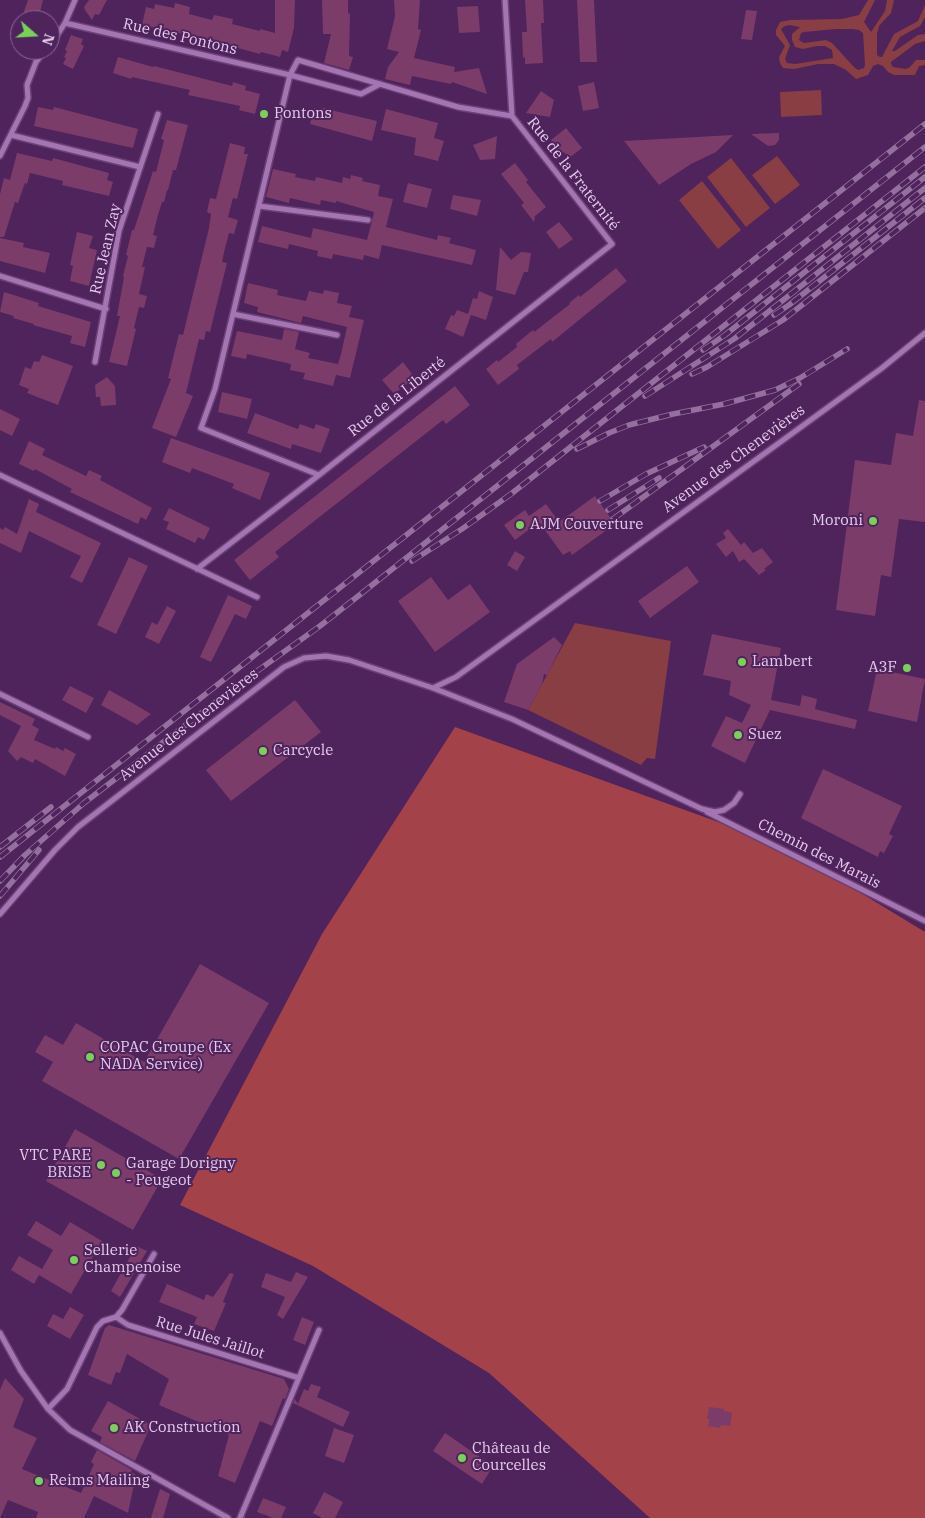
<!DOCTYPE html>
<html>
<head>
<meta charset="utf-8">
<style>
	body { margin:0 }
	#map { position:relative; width:925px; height:1518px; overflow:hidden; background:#4f235c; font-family:"IBM Plex Serif",serif }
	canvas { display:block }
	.north { position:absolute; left:10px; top:10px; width:50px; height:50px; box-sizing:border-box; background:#4f235c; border:1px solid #8b6696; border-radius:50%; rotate:109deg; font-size:14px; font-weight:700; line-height:20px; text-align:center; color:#e4cbec }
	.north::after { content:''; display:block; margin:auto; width:18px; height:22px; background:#78d258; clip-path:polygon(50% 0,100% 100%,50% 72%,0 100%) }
</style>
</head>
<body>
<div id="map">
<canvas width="925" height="1518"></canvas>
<div class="north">N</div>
</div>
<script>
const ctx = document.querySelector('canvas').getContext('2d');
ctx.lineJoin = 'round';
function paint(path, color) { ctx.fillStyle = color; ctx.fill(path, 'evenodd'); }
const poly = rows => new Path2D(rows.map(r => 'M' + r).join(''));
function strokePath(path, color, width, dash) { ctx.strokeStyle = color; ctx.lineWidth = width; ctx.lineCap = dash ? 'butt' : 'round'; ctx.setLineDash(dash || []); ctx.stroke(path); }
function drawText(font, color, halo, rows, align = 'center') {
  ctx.font = font + ' "IBM Plex Serif",serif'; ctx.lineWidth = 4; ctx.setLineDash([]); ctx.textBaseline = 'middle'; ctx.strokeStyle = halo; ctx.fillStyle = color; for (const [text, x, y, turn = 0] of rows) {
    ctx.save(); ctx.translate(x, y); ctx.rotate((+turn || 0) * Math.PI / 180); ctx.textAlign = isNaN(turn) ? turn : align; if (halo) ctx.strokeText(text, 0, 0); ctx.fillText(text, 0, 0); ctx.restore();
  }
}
paint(poly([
	[868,0,875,0,864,22,871,32,885,11,887,0,894,0,891,13,879,26,877,34,877,55,880,57,882,57,894,34,918,21,925,5,925,17,920,26,900,37,892,51,895,51,918,35,925,34,925,41,915,44,891,62,891,64,893,67,906,69,910,67,916,60,925,60,925,65,919,66,915,75,894,75,888,72,883,66,878,64,873,66,868,75,856,79,846,70,834,64,818,64,794,69,783,68,780,63,779,57,785,46,776,35,776,30,780,22,790,20,842,19,859,15],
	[789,25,800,27,792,34,792,40,795,47,803,49,817,46,825,46,832,50,833,58,795,64,787,63,785,59,790,45,781,29,785,26],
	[836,29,852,29,859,30,863,33,865,65,864,68,858,70,854,67,832,43,826,40,804,43,799,40,801,33,804,32],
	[821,90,822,115,781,117,780,92],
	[777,156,800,185,775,204,752,175],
	[731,158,770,208,746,227,707,177],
	[702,181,741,230,718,249,679,200],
	[575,623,671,641,655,759,647,758,641,765,528,710]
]), '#883e42');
paint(poly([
	[455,727,782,845,925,932,925,1518,650,1518,489,1373,313,1266,180,1205,322,934]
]), '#a34249');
paint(poly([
	[28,0,43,0,38,20,24,20,26,15,23,14],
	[89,0,107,0,99,15,95,14,92,20,85,10,84,7],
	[275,0,295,0,294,28,288,52,282,50,280,57,261,52,260,54,197,37,142,25,146,7,154,9,155,4,174,8,175,3,190,7,189,14,212,20,214,15,233,19,232,24,260,31,260,29,275,33],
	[322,0,348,0,348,13,350,14,349,56,353,57,349,70,324,63,331,34,323,34],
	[394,0,420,0,418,29,421,30,414,58,455,67,454,72,479,68,487,94,452,82,451,84,412,76,410,85,385,79,388,67,399,52,387,49,395,16],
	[525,0,543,0,544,23,541,23,543,63,525,64,525,57,523,58,522,32,527,32],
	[577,0,594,0,597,62,580,62],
	[478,6,480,32,459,33,457,7],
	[746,10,757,11,752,40,741,39],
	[71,35,83,39,81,44,84,46,73,69,63,64,66,58,64,57,67,51,65,50],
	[118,57,153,67,154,66,232,86,233,82,246,86,245,90,260,94,255,114,239,110,240,106,188,95,190,90,132,77,131,79,113,73],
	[594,82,599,108,583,111,578,86],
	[541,91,554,100,550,117,526,113],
	[38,107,53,110,54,107,138,129,133,148,34,126],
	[314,108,322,110,322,108,377,121,372,141,310,124],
	[386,109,438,123,434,138,444,141,438,161,414,155,416,138,381,130],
	[167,120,188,125,176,170,173,170,168,190,167,190,164,202,162,202,158,215,153,235,157,236,154,248,147,247,142,267,145,267,139,294,147,296,144,308,139,307,134,328,136,329,127,366,109,362,120,316,117,316,124,277,123,276,128,256,126,255,132,230,134,230,153,171,156,172,164,140,161,139],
	[566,128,582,148,569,158,564,152,562,154,551,140],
	[779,133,779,140,775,145,768,146,751,134],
	[733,135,716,152,691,164,659,185,624,141],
	[497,136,495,159,480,160,473,145],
	[230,143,245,147,244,154,248,154,237,199,233,198,228,217,238,220,234,234,229,233,225,248,222,262,227,263,210,332,206,331,204,340,199,339,186,393,193,396,176,437,152,428,171,379,168,378,179,334,183,335,209,228,211,214,207,212,210,198,216,199],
	[17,153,52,161,53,158,109,173,107,180,113,182,109,196,62,185,63,181,30,173,27,184,25,183,18,203,15,202,4,237,0,237,0,194,4,178,10,180],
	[515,163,528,180,526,182,546,207,535,216,534,222,521,205,524,203,501,174],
	[273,169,296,174,295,177,315,181,316,177,342,183,343,177,350,179,351,175,363,178,362,181,380,185,378,196,393,199,386,227,437,240,438,235,451,238,449,243,476,250,472,265,382,245,379,259,364,255,363,260,333,254,332,259,317,256,318,251,289,244,288,249,258,242,262,226,311,238,313,228,367,240,372,221,374,212,336,201,336,203,321,200,320,205,290,198,289,203,266,197],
	[408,183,432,189,427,208,403,202],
	[453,195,481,200,477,216,450,209],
	[559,222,573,239,559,249,546,232],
	[77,232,93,236,89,248,97,250,89,286,70,281,73,266,70,265],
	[0,238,24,243,23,247,50,253,45,273,0,261],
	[500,247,511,260,521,252,531,253,528,272,524,272,515,295,496,290],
	[616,268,627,281,552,342,551,339,517,365,519,369,498,385,486,369,497,360,498,362,517,347,516,344,523,338,533,330,534,332,570,304,569,303,579,295,580,297],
	[248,283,278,290,277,295,306,301,309,291,323,294,324,290,339,293,337,303,352,306,349,317,364,320,350,378,336,375,333,386,303,379,305,373,290,370,291,364,247,354,246,359,231,356,237,331,282,340,284,329,299,332,295,349,310,353,308,358,338,364,341,354,347,327,303,316,301,323,257,312,258,307,244,303],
	[479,291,493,297,486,320,471,315,463,337,445,329,451,315,454,316,457,310,468,314,473,298,477,299],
	[4,292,39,303,38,306,91,322,85,347,70,343,72,336,33,325,34,324,13,318,14,316,0,312],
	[42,355,73,366,58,405,27,393,29,389,19,385,25,367,31,369,34,361,39,362],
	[403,362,415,378,394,394,382,380],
	[107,377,115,386,116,405,101,406,100,397,96,397,95,385],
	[455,386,470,405,446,424,443,420,294,537,275,552,279,557,250,580,234,560],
	[222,392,252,399,247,419,218,412],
	[919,400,925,401,925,522,899,519,891,577,881,575,875,616,836,610,855,460,891,465,896,433,913,436],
	[0,409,20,419,12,436,0,430],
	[255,413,298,429,300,424,314,429,316,424,330,429,321,453,292,444,291,449,247,433],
	[171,438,270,473,260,500,232,488,234,484,192,468,190,473,162,462],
	[29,441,45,449,42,455,86,476,89,470,102,476,100,480,152,508,146,520,141,517,138,524,70,492,72,489,35,469,34,471,19,464],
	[595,496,615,524,572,555,570,551,563,555,539,522,515,540,504,525,525,510,529,516,546,504,559,522],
	[29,499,39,504,36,512,101,543,82,583,70,577,81,556,70,551,29,531,21,553,0,543,0,528,3,530,5,527,17,534],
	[169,508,210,528,204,540,198,537,195,543,166,529,169,522,163,520],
	[728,529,741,545,744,542,753,553,762,548,773,562,764,569,766,570,759,575,744,559,739,562,733,551,726,557,716,544,726,538,723,533],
	[515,551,525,557,517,571,507,565],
	[129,557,148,566,116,634,97,625],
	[687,566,699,582,650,618,638,601],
	[431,577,448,600,470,584,490,612,435,652,398,601],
	[228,595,252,606,246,619,235,614,211,662,200,657],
	[167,606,176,611,159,644,145,637,152,622,157,625],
	[712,634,781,648,771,700,800,706,802,695,817,699,815,709,857,720,855,729,770,710,745,763,711,746,726,716,742,723,751,705,729,695,731,681,703,675],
	[554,637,562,645,547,675,544,674,542,684,528,710,504,702,517,664],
	[877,669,925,679,917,722,868,711],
	[70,686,94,698,86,713,62,700],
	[109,690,134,704,151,714,137,725,101,705],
	[295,700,321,732,231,801,206,770],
	[0,702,35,719,32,725,39,729,34,740,55,749,56,747,63,751,65,748,76,754,65,776,35,759,33,763,21,757,17,761,8,751,21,726,0,715],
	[823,769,902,806,889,834,893,836,884,853,880,851,878,857,801,818],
	[200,964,269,1003,179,1159,42,1081,53,1062,35,1052,45,1035,63,1045,76,1023,144,1062],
	[75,1129,162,1179,133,1230,46,1181],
	[36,1221,61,1236,70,1222,102,1241,71,1294,39,1275,34,1284,11,1270,19,1256,42,1269,53,1250,27,1235],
	[136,1246,147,1251,120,1297,111,1291],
	[296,1272,308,1277,283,1319,277,1315,285,1297,261,1287,266,1273,291,1282],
	[230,1273,234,1274,223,1302,226,1303,214,1331,194,1324,197,1317,159,1302,167,1284,204,1300,206,1294,213,1297],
	[70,1307,84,1315,70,1339,47,1326,53,1314,63,1319],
	[302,1317,314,1322,305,1345,293,1340],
	[109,1325,284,1379,289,1389,285,1399,283,1398,272,1426,260,1421,235,1483,218,1476,229,1435,159,1405,169,1379,127,1354,120,1373,116,1372,111,1385,88,1375,105,1328],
	[5,1378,24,1399,13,1427,37,1438,22,1469,81,1493,94,1464,91,1462,97,1450,132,1470,131,1472,136,1475,128,1513,94,1496,84,1518,36,1518,38,1512,8,1500,0,1518,0,1390],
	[311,1384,321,1387,317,1397,350,1412,343,1427,293,1403,295,1399,298,1404,304,1389,308,1391],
	[108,1401,151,1425,135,1461,100,1442,102,1437,91,1431],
	[709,1407,724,1409,724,1411,732,1413,730,1426,721,1425,720,1428,708,1426,710,1419,707,1419],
	[334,1428,354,1435,344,1463,325,1456],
	[445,1433,493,1466,482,1484,433,1451],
	[160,1489,170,1494,163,1518,151,1518],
	[324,1492,343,1502,335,1518,322,1518,313,1513],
	[263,1498,286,1507,281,1518,273,1518,257,1512]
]), '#7b3c6a');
const minor = poly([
	[65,23,290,75,361,94,380,84],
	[50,46,65,23,75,0],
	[11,135,140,167],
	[0,156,25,106,28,98,27,85,36,62,45,50],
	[259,206,368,220],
	[0,276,106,309],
	[233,314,337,335],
	[95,362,119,231,158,114],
	[0,475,257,597],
	[319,475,201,428,215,389,290,75,298,60,458,107,512,116],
	[197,569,319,475,612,244,512,116,505,0],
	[433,688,456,677,779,443,882,368,925,333],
	[0,694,88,737],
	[707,812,925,921],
	[0,914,55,850,78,827,284,667,304,658,326,656,349,660,433,688,512,719,702,809,715,812,724,810,734,803,740,794],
	[116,1317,128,1325,299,1378],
	[0,1333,21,1371,48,1409,70,1430,228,1518],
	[48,1409,67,1389,97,1327,103,1321,116,1317,122,1310,154,1254],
	[240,1518,319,1330]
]);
strokePath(minor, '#694174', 8);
strokePath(minor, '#a474b3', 5);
const rail = poly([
	[774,315,789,305,925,198],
	[703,350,725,335,925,177],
	[692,374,707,367,783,320,925,208],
	[645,396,734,339,925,188],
	[577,449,609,433,629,425,673,414,724,404,775,390,800,378,847,349],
	[600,501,646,474,704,447],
	[608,510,659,478],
	[613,519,799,384],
	[412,561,462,529,511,494,925,167],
	[0,847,51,807],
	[0,857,925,124],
	[0,881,25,855,84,803,239,684,320,626,357,597,925,147],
	[0,896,39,850]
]);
strokePath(rail, '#94709e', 5.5);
strokePath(rail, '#4f235c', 4, [11]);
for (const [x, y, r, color] of [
	[264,114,5,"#78d258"],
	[873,521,5,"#78d258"],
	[520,525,5,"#78d258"],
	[742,662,5,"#78d258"],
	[907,668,5,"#78d258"],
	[738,735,5,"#78d258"],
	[263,751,5,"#78d258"],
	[90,1057,5,"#78d258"],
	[101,1165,5,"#78d258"],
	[116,1173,5,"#78d258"],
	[74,1260,5,"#78d258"],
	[114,1428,5,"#78d258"],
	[462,1458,5,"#78d258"],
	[39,1481,5,"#78d258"]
]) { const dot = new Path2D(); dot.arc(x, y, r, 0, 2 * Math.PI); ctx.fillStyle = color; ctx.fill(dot); strokePath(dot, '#4f235c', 2); }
drawText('15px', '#e4cbec', '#4f235c', [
	["Rue des Pontons",180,37,13],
	["Rue de la Fraternité",573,174,52],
	["Rue Jean Zay",106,249,-77],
	["Rue de la Liberté",397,397,-38],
	["Avenue des Chenevières",734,459,-36],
	["Avenue des Chenevières",189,725,-38],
	["Chemin des Marais",819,854,27],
	["Rue Jules Jaillot",210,1338,17]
]);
drawText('15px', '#e4cbec', '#4f235c', [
	["Pontons",274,114],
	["Moroni",863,521,"right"],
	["AJM Couverture",530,525],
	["Lambert",752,662],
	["A3F",897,668,"right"],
	["Suez",748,735],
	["Carcycle",273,751],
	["COPAC Groupe (Ex",100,1048],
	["NADA Service)",100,1065],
	["VTC PARE",91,1156,"right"],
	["BRISE",91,1173,"right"],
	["Garage Dorigny",126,1164],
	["- Peugeot",126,1181],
	["Sellerie",84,1251],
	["Champenoise",84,1268],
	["AK Construction",124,1428],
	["Château de",472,1449],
	["Courcelles",472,1466],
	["Reims Mailing",49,1481]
], 'left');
</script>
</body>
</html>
